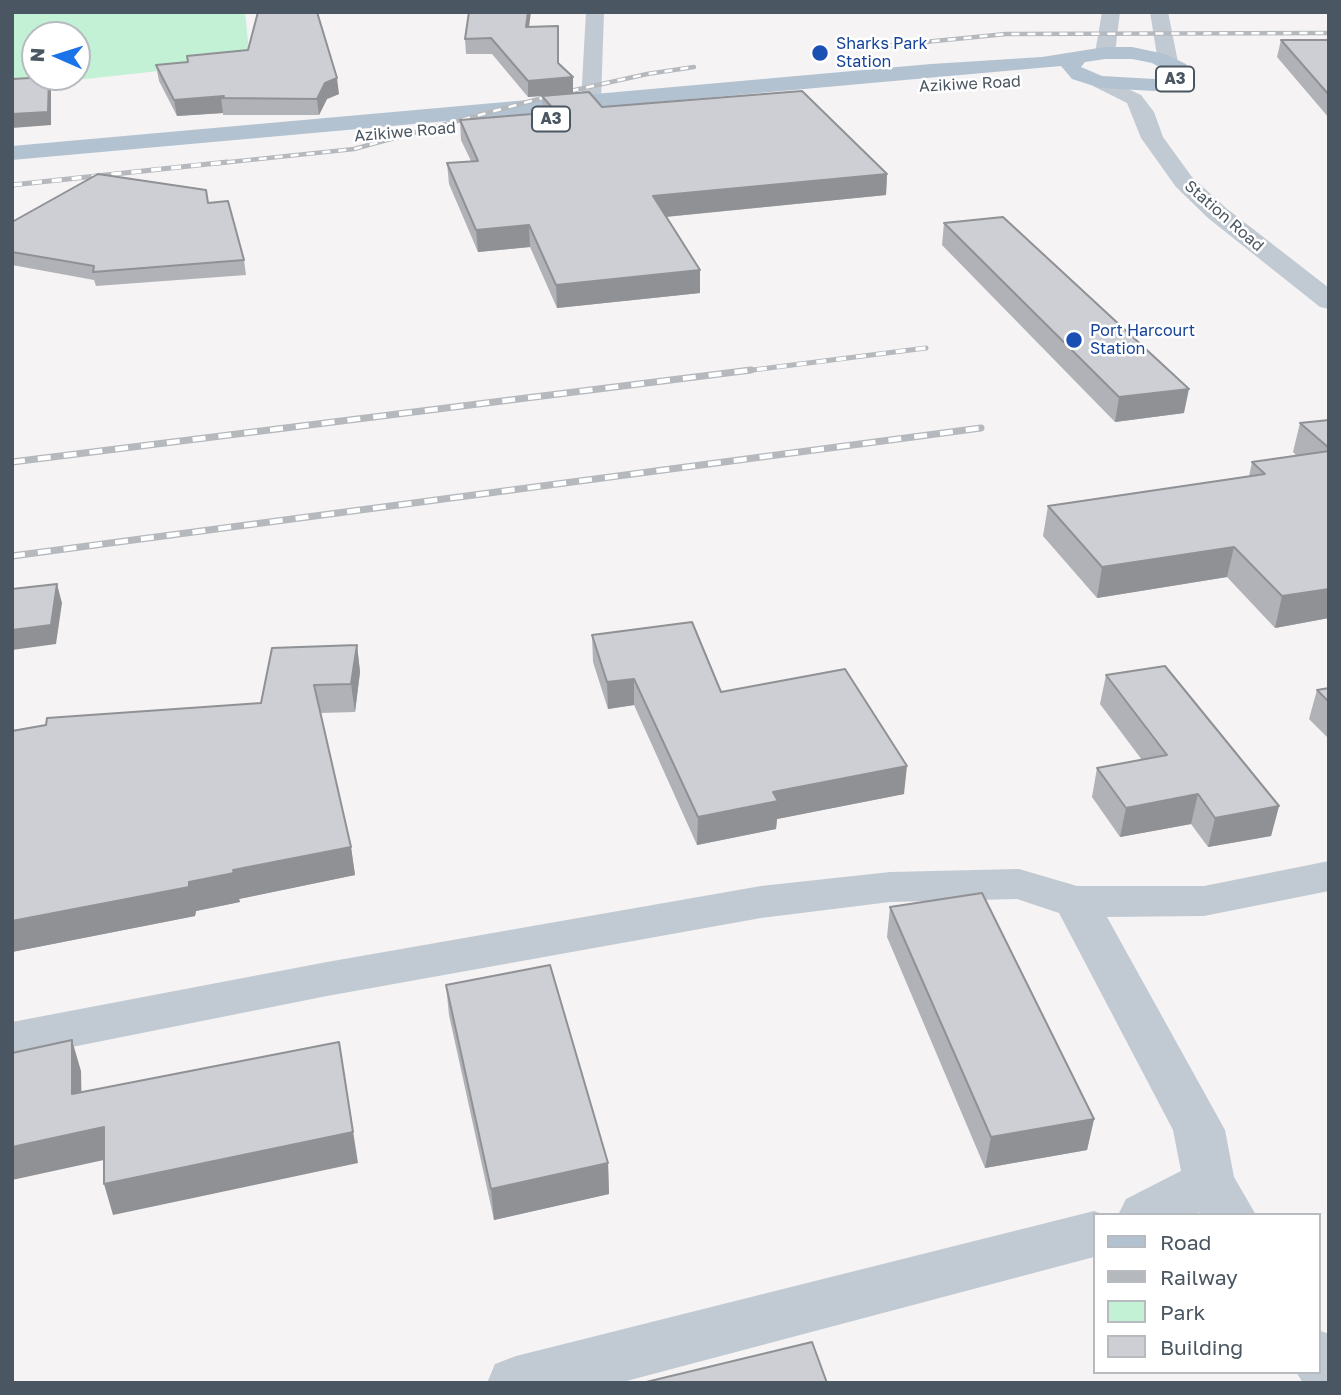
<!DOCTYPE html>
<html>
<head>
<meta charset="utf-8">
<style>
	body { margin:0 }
	#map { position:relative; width:1341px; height:1395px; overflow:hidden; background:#f5f3f3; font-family:"Golos Text",sans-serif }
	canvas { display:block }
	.frame { position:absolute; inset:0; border:14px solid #4a5661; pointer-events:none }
	.legend { position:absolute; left:1093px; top:1213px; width:228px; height:161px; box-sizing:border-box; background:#fff; border:2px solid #b7bbc0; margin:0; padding:9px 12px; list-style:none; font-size:21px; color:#4a5661 }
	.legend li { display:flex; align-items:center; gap:14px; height:35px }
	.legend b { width:35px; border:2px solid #b7bbc0 }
	.north { position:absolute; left:21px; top:21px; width:70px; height:70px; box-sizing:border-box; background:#fff; border:2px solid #b7bbc0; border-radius:50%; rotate:273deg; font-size:19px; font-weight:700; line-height:28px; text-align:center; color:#4a5661 }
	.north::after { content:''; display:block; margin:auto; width:24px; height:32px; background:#1a73e8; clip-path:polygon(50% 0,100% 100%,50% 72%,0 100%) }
</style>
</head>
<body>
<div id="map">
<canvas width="1341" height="1395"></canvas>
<div class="frame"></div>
<ul class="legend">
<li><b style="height:9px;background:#b3c2d1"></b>Road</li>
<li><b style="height:9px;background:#b5b8bd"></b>Railway</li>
<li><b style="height:19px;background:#c3f1d5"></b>Park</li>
<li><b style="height:19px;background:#cdcfd5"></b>Building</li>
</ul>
<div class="north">N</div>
</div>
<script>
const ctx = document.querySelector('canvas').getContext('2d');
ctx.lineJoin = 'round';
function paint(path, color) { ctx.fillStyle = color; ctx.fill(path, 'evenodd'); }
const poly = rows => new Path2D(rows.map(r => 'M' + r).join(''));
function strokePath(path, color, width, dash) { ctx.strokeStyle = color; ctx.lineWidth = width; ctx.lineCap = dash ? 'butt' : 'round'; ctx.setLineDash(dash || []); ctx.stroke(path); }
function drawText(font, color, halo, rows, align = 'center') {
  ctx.font = font + ' "Golos Text",sans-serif'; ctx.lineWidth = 5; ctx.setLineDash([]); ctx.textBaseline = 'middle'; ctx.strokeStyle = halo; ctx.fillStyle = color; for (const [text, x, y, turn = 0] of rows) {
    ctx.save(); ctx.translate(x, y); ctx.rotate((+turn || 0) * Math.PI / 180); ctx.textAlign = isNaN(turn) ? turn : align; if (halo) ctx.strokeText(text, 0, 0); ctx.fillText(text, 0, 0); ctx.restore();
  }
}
paint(poly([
	[12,12,245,12,250,61,12,87],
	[35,35,77,35,77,77,35,77]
]), '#c3f1d5');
paint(poly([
	[586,12,604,12,601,101,598,105,591,107,584,105,581,101,586,12],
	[1102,12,1120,12,1115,53,1105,59,1095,53,1102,12],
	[1150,12,1168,12,1178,62,1175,66,1161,66,1158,62,1150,12],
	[1100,76,1141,95,1154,112,1163,137,1192,177,1226,208,1329,288,1329,309,1320,307,1208,218,1176,187,1141,138,1127,103,1093,86,1090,82,1093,78,1100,76],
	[1329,861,1329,891,1204,916,1107,917,1225,1130,1234,1177,1256,1215,1200,1215,1199,1212,1195,1215,1118,1215,1126,1199,1181,1171,1173,1130,1059,913,1017,899,890,902,761,918,327,996,12,1059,12,1022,327,962,761,886,890,872,1019,869,1077,886,1204,886,1329,861],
	[1094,1211,1105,1215,1094,1215,1094,1257,619,1383,487,1383,495,1364,516,1356,1094,1211],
	[1318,1330,1329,1334,1329,1383,1303,1383,1296,1372,1318,1372,1318,1330]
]), '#c1cad2');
paint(poly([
	[1105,47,1132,47,1165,54,1186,64,1190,75,1179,85,1155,91,1100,88,1072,79,1061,66,12,160,12,146,931,64,1042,57,1105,47],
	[1105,59,1132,59,1152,63,1170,73,1155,79,1102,76,1081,67,1085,62,1105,59]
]), '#b3c2d1');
const railFar2 = poly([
	[884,46,1006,34,1329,33],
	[211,164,354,149,557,94,647,74,694,67]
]);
const railFar1 = poly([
	[12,185,227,162],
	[737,372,926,348]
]);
const rail = poly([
	[12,462,751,370],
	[12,556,981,428]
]);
strokePath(railFar2, '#b5b8bd', 4.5);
strokePath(railFar1, '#b5b8bd', 5);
strokePath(rail, '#b5b8bd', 7);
strokePath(railFar2, '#fff', 2.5, [8]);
strokePath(railFar1, '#fff', 3.5, [10]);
strokePath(rail, '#fff', 4.5, [13]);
paint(poly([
	[529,27,559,63,573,93,602,107,887,174,886,195,666,217,700,270,700,293,557,308,530,247,478,252,449,184,447,163,471,161,461,140,460,120,543,113,542,96,528,97,492,54,466,54,465,39],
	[1281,40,1329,40,1329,118,1277,57],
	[156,65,339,94,327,99,319,115,223,115,223,113,177,116,159,81],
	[208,203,244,260,246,275,96,286,94,280,12,265,12,222],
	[944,223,1184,413,1115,422,942,245],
	[1329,420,1329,618,1275,628,1227,577,1097,598,1043,536,1048,506,1249,476,1252,462,1297,456,1293,452,1300,423],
	[592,635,721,692,904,794,777,819,776,829,697,845,634,705,608,709,593,662],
	[357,645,360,672,355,712,320,713,351,847,355,875,239,899,240,902,196,911,195,916,12,952,261,703],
	[1106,675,1279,806,1271,836,1208,847,1191,824,1120,837,1092,797,1097,768,1142,760,1100,704],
	[1329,688,1329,739,1309,719,1317,690],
	[890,907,1094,1119,1087,1150,985,1168,887,937],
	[446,985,608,1163,609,1194,494,1220,449,1015]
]), '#b0b2b7');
paint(poly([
	[528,12,531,12,527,42,526,27],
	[49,77,51,89,51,125,12,128,12,114],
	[573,77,573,93,528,97,528,81],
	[337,78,339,94,327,99,319,115,317,99,325,83],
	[224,96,221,98,223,113,177,116,174,100],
	[887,174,886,195,653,218,653,196],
	[529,225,530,247,478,252,476,230],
	[700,270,700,293,557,308,556,285],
	[1189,389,1184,413,1115,422,1119,397],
	[1234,547,1227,577,1097,598,1102,567],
	[57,584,62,603,56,644,12,650,12,630],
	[1329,589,1329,618,1275,628,1282,596],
	[357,645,360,672,355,712,351,684],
	[634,679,634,705,608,709,607,682],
	[907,766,904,794,777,819,776,829,697,845,698,817,773,792],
	[1198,794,1191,824,1120,837,1126,808],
	[1279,806,1271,836,1208,847,1215,818],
	[351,847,355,875,239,899,240,902,196,911,195,916,12,952,12,921,189,882,233,870],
	[72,1040,81,1071,82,1125,72,1094],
	[339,1042,358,1163,113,1215,104,1184],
	[1094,1119,1087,1150,985,1168,991,1137],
	[104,1127,113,1158,12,1180,12,1147],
	[608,1163,609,1194,494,1220,491,1189]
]), '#909195');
const building = poly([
	[258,12,317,12,337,78,325,83,317,99,221,98,224,96,174,100,156,65,188,62,187,56,248,50,258,12],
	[469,12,528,12,526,27,558,26,558,63,573,77,528,81,491,38,465,39,469,12],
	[1281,40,1329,40,1329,95,1281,40],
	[49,77,48,112,12,114,12,79,49,77],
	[802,91,887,174,653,196,700,270,556,285,529,225,476,230,447,163,478,161,460,120,556,112,542,96,589,92,602,107,802,91],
	[98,174,206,190,208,203,228,201,244,260,93,272,94,266,12,252,12,222,98,174],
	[1003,217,1189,389,1119,397,944,223,1003,217],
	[1329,420,1329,448,1300,423,1329,420],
	[1329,451,1329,589,1282,596,1234,547,1102,567,1048,506,1265,474,1252,462,1329,451],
	[57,584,51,625,12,630,12,589,57,584],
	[692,622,721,692,845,669,907,766,773,792,778,801,698,817,634,679,607,682,592,635,692,622],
	[357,645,351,684,314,685,351,847,233,870,234,873,189,882,189,887,12,921,12,731,46,725,47,718,261,703,272,648,357,645],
	[1165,666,1279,806,1215,818,1198,794,1126,808,1097,768,1167,755,1106,675,1165,666],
	[1329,688,1329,702,1317,690,1329,688],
	[982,893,1094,1119,991,1137,890,907,982,893],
	[550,965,608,1163,491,1189,446,985,550,965],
	[72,1040,72,1094,339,1042,353,1132,104,1184,104,1127,12,1147,12,1053,72,1040],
	[812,1342,827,1383,642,1383,812,1342]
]);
paint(building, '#cdcfd5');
strokePath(building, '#909195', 2);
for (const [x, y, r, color] of [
	[820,53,9,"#1a4fb4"],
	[1074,340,9,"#1a4fb4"]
]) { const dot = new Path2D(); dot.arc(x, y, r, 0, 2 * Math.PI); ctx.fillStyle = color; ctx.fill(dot); strokePath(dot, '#fff', 2.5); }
drawText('16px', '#164399', '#fff', [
	["Sharks Park",836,44],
	["Station",836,62],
	["Port Harcourt",1090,331],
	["Station",1090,349]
], 'left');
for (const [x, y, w] of [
	[1175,79,38],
	[551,119,38]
]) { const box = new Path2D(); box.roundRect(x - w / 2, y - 12.5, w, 25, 5); ctx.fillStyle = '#fff'; ctx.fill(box); strokePath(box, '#4a5661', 2); }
drawText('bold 16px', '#4a5661', null, [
	["A3",1175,79],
	["A3",551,119]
]);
drawText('16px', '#4a5661', '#fff', [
	["Azikiwe Road",970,84,-3],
	["Azikiwe Road",405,132,-5],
	["Station Road",1224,216,41]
]);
</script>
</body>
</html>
